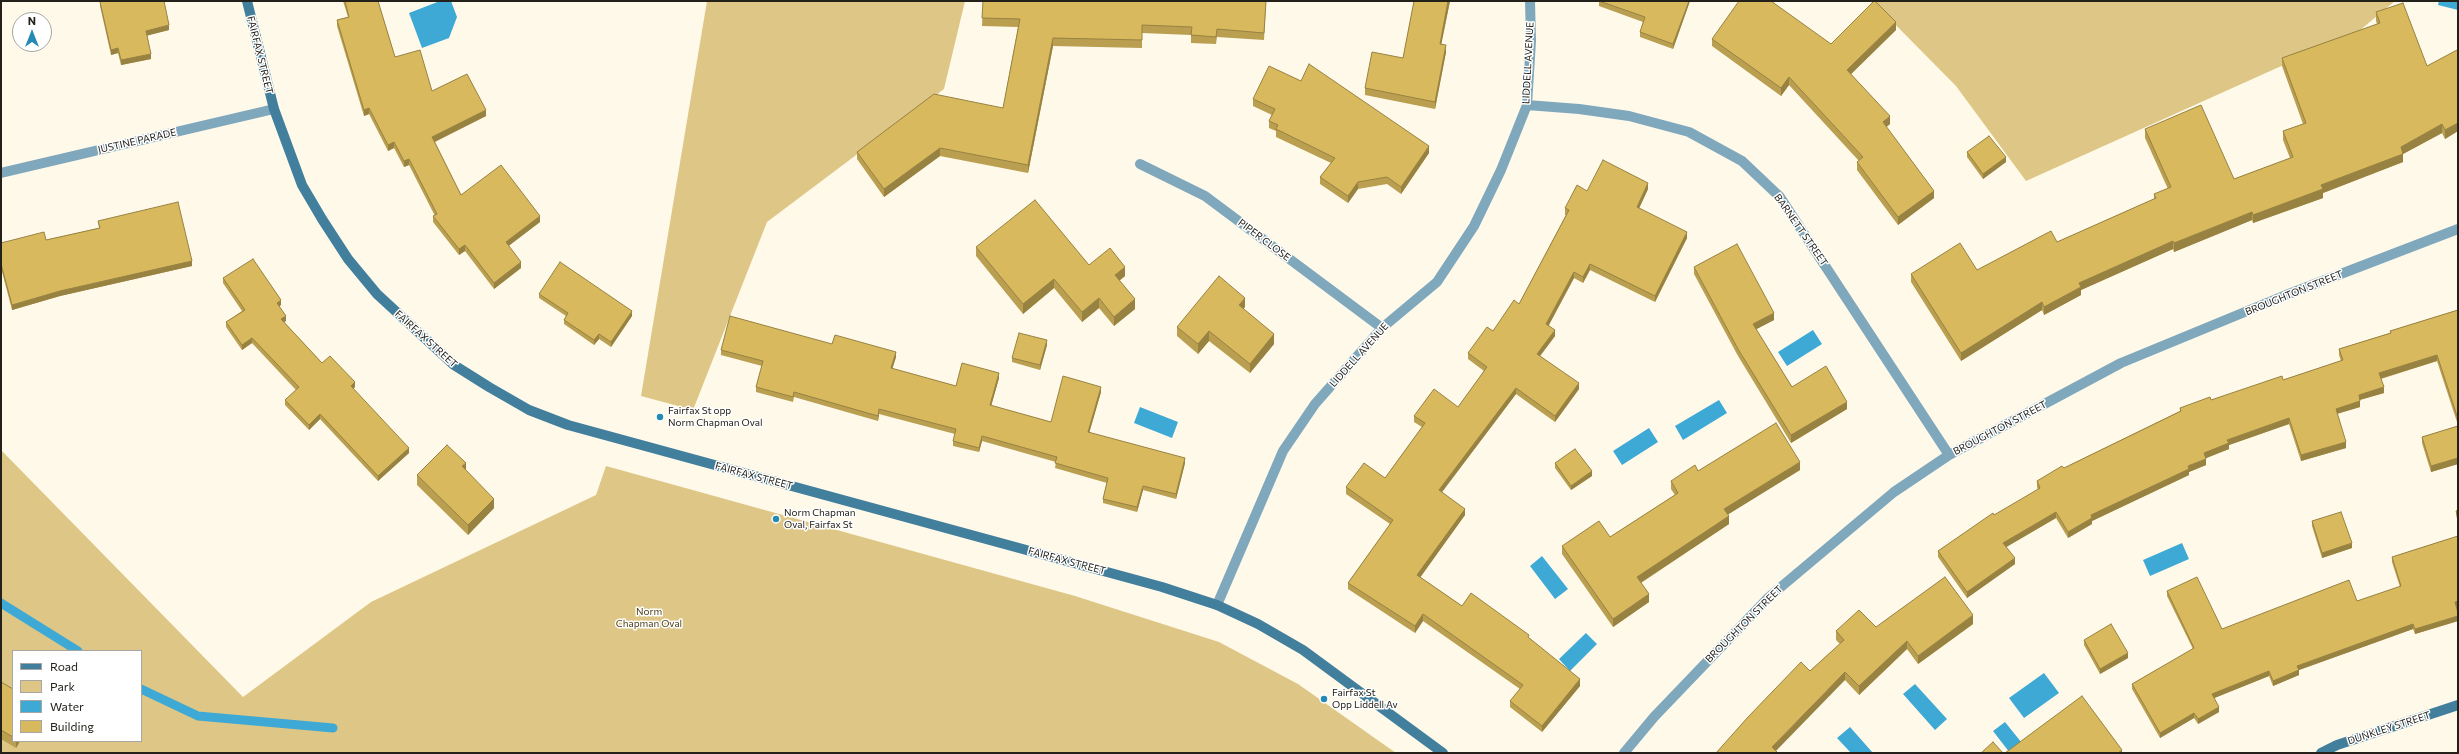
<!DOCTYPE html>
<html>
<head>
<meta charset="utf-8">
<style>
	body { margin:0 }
	#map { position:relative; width:2459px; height:754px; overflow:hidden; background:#fff9ea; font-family:Commissioner,sans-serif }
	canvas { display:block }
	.frame { position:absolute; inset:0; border:2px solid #23211a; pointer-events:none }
	.legend { position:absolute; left:12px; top:650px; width:130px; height:92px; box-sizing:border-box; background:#fff; border:1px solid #a7a6a3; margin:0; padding:5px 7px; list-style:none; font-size:12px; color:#23211a }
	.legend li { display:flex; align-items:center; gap:8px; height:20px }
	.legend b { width:20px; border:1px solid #a7a6a3 }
	.north { position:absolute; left:12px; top:12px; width:40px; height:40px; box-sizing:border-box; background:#fff; border:1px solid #a7a6a3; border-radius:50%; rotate:0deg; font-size:11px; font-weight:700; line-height:16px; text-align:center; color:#23211a }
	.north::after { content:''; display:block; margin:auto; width:14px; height:18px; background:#268bb4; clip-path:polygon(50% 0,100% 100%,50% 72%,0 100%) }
</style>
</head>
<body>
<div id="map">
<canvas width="2459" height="754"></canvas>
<div class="frame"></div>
<ul class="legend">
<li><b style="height:5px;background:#417f9d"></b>Road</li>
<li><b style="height:11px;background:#dec786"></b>Park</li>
<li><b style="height:11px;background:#3fa9d6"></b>Water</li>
<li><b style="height:11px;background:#d8b95e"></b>Building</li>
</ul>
<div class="north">N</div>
</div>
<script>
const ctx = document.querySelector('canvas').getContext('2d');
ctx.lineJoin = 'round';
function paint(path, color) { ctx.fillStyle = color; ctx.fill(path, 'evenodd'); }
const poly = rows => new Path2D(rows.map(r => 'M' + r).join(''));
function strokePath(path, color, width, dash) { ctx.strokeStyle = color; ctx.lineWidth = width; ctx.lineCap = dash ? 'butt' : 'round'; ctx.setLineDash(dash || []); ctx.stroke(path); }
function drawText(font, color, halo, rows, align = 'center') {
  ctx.font = font + ' Commissioner,sans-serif'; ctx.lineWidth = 3; ctx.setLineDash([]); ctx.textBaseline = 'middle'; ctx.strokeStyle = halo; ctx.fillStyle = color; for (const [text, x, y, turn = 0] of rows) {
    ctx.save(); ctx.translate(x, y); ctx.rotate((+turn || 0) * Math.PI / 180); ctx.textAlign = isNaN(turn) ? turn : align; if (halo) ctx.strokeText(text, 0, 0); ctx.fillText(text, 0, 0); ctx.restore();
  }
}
paint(poly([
	[707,1,965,1,944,89,767,222,693,410,641,396],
	[1872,1,2395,1,2359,31,2026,181,1956,86],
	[1,450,243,697,371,602,596,495,606,466,1075,596,1219,642,1298,684,1396,753,1,753],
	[13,651,141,651,141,741,13,741]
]), '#dec786');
paint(poly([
	[440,1,451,1,457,17,449,38,422,48,409,13],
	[2439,1,2458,1,2458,10,2438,5],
	[1813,330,1822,344,1787,366,1778,352],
	[1719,400,1727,413,1683,440,1675,426],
	[1140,407,1178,422,1172,438,1134,423],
	[1649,428,1658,442,1622,465,1613,451],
	[2182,543,2189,559,2150,576,2143,560],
	[1542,556,1568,589,1555,599,1530,566],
	[1586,633,1597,644,1570,671,1559,659],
	[2044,673,2059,693,2024,718,2009,698],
	[1915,684,1947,719,1935,730,1903,694],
	[2005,722,2030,753,2010,753,1993,731],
	[1850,727,1873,753,1851,753,1837,738]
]), '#3fa9d6');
strokePath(poly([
	[1,603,78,651],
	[141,689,198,716,333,728]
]), '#3fa9d6', 9);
strokePath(poly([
	[1527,105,1579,109,1629,116,1689,132,1742,161,1780,197,1949,455],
	[1140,164,1205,196,1382,328],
	[1,173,274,109],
	[1217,605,1283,451,1315,404,1382,328,1437,282,1474,226,1501,170,1527,105,1531,41,1530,1],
	[1624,753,1654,717,1769,597,1894,492,1949,455,2121,363,2286,295,2458,229]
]), '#80a8bc', 10);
strokePath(poly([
	[247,1,274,109,302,185,322,219,348,259,377,294,454,365,489,387,529,410,568,425,1162,587,1217,605,1258,624,1303,650,1443,753],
	[2321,753,2337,745,2458,705]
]), '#417f9d', 10);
paint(poly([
	[343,1,378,1,395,57,432,91,486,116,435,142,461,195,540,222,508,246,521,268,494,289,465,251,459,255,433,222,433,216,435,216,409,165,404,167,394,148,388,151,369,114,364,116,337,26,337,20,348,17],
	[983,1,1266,1,1264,40,1217,37,1216,44,1191,43,1191,35,1142,33,1142,48,1053,46,1028,173,940,156,884,197,857,159,857,152,1003,108,1018,27,982,26],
	[1414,1,1450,1,1441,44,1446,52,1435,109,1365,95,1365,88,1403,58],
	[1599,1,1690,1,1673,49,1640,37,1640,32,1643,22,1599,6],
	[100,2,169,30,147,35,151,59,121,65,118,53,111,55,100,6],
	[2376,12,2427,66,2458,52,2458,131,2445,139,2442,133,2403,154,2403,162,2323,193,2323,198,2253,223,2252,220,2174,252,2173,249,2081,290,2081,295,2044,315,2042,310,1961,361,1911,282,1911,274,1977,270,2057,242,2154,199,2154,194,2168,189,2145,138,2145,129,2234,179,2290,158,2283,140,2283,131,2303,124,2282,66,2282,58,2377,24,2376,21],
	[1896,30,1851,74,1890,124,1886,127,1934,198,1898,225,1857,170,1857,162,1859,161,1789,85,1781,96,1712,46,1712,39,1831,44],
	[1253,99,1429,153,1401,194,1387,184,1358,189,1348,203,1320,184,1320,177,1331,163,1276,137,1276,131,1269,128,1269,121,1272,115,1253,106],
	[1967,152,2006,162,1983,179,1967,157],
	[1648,189,1639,208,1687,238,1655,302,1590,270,1583,283,1574,278,1549,325,1555,336,1540,356,1579,389,1555,422,1516,394,1442,492,1465,515,1420,577,1462,606,1529,638,1580,686,1542,732,1510,707,1510,701,1520,689,1423,621,1415,633,1348,589,1348,583,1390,524,1346,494,1346,487,1385,478,1422,427,1414,422,1414,416,1458,407,1484,371,1468,359,1468,353,1493,331,1519,304,1566,215,1565,215,1565,208,1587,191],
	[98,221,192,266,60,296,12,310,1,268,1,243,46,240,99,228],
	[976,247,1089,265,1125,276,1119,281,1135,309,1114,326,1099,308,1082,322,1054,288,1023,314,976,256],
	[1694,267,1774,320,1756,329,1792,387,1847,409,1791,443,1738,356,1694,274],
	[223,278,281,305,279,306,286,321,284,322,322,363,355,387,353,389,409,453,378,481,320,419,309,430,285,405,285,400,296,390,252,343,242,350,226,327,226,322,242,311,223,283],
	[539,294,632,316,611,347,599,339,594,345,564,324,564,320,566,316,539,298],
	[1245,307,1243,309,1274,344,1250,373,1209,341,1198,354,1177,336,1177,327],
	[2458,310,2458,425,2437,361,2381,379,2384,393,2360,400,2360,407,2337,414,2346,448,2301,461,2289,424,2229,445,2229,449,2206,458,2206,465,2189,472,2189,475,2092,521,2092,524,2068,538,2056,518,2006,547,2015,564,1967,598,1938,557,1938,551,2038,490,2037,487,2037,481,2180,411,2180,408,2211,400,2283,380,2341,361,2339,355,2339,349,2390,333,2390,331],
	[832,344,896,357,892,369,956,386,999,378,991,406,1051,422,1101,392,1089,433,1185,463,1176,499,1143,490,1137,512,1103,503,1103,499,1107,483,1055,468,1056,462,982,441,979,452,953,446,953,441,955,434,879,414,878,421,794,397,793,402,756,392,756,387,762,366,721,355,721,350],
	[1047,345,1040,370,1012,362,1012,358],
	[2458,426,2458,464,2431,472,2422,443,2422,437],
	[1555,463,1592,476,1571,490,1555,468],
	[466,470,494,508,468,535,417,485,417,475],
	[1800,470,1728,514,1729,524,1641,583,1649,602,1613,627,1562,554,1562,546,1610,537,1675,495,1671,489,1671,481,1698,471],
	[2458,510,2458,522,2456,515,2456,511],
	[2312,521,2352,548,2322,558,2312,526],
	[2458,536,2458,606,2456,607,2458,613,2458,621,2415,634,2413,629,2299,670,2299,675,2273,686,2269,676,2214,698,2219,712,2198,724,2194,718,2160,738,2132,689,2132,684,2193,649,2167,596,2167,591,2222,629,2357,601,2400,587,2392,562,2392,557],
	[1973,624,1918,664,1907,649,1859,695,1845,680,1716,753,1810,671,1840,644,1836,640,1836,631,1876,627],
	[2084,640,2128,658,2100,674,2084,645],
	[1,682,13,689,13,741,20,741,16,748,1,739]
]), '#ba9f51');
paint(poly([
	[1448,1,1450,1,1440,51,1440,44],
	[1689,1,1690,1,1673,49,1673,44],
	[1896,22,1896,30,1847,78,1847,70],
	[169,25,169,30,146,36,146,31],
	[1053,38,1053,46,1028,173,1028,165],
	[1446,45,1446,52,1435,109,1435,102],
	[118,48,118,53,111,55,111,50],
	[151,54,151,59,121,65,121,60],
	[1789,77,1789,85,1781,96,1781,88],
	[369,108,369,114,364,116,364,110],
	[486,110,486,116,432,143,432,137],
	[1890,116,1890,124,1883,130,1883,122],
	[2458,123,2458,131,2445,139,2445,130],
	[2442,124,2442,133,2403,154,2403,162,2323,193,2323,198,2253,223,2253,215,2321,185,2401,147],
	[394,142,394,148,388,151,388,145],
	[1429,146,1429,153,1401,194,1401,187],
	[940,148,940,156,884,197,884,189],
	[2006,157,2006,162,1983,179,1983,174],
	[409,159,409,165,404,167,404,161],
	[1358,182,1358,189,1348,203,1348,196],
	[1648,183,1648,189,1637,213,1637,207],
	[1934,191,1934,198,1898,225,1898,217],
	[2252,212,2252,220,2174,252,2174,243],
	[540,216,540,222,506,248,506,242],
	[1687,232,1687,238,1655,302,1655,296],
	[2173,241,2173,249,2081,290,2081,295,2044,315,2044,307,2079,283],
	[465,245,465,251,459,255,459,249],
	[192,261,192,266,60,296,12,310,12,305,60,291],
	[521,262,521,268,494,289,494,283],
	[1590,264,1590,270,1583,283,1583,277],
	[1125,267,1125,276,1115,284,1115,275],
	[1574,272,1574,278,1546,330,1546,324],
	[1054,279,1054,288,1023,314,1023,304],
	[1099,298,1099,308,1082,322,1082,312],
	[1245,298,1245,307,1239,315,1239,305],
	[1135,299,1135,309,1114,326,1114,317],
	[281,300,281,305,277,308,277,303],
	[2042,302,2042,310,1961,361,1961,353],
	[632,311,632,316,611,347,611,342],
	[1774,313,1774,320,1753,331,1753,324],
	[286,316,286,321,281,324,281,319],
	[1555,330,1555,336,1537,360,1537,354],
	[1209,331,1209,341,1198,354,1198,344],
	[599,334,599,339,594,345,594,340],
	[1274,334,1274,344,1250,373,1250,364],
	[252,338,252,343,242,350,242,345],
	[1047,340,1047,345,1040,370,1040,365],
	[896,352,896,357,891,373,891,368],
	[2437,355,2437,361,2379,379,2379,373],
	[999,373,999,378,990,410,990,405],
	[355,382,355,387,351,391,351,386],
	[1579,383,1579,389,1555,422,1555,416],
	[1101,387,1101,392,1088,437,1088,432],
	[2384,387,2384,393,2359,400,2359,395],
	[1516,388,1516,394,1439,496,1439,490],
	[2360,401,2360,407,2336,414,2336,409],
	[1847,402,1847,409,1791,443,1791,435],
	[879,409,879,414,878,421,878,416],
	[320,414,320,419,309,430,309,425],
	[2289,418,2289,424,2229,445,2229,449,2204,459,2204,453,2227,440],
	[982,436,982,441,979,452,979,448],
	[2346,442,2346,448,2301,461,2301,455],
	[409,448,409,453,378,481,378,476],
	[1185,458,1185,463,1176,499,1176,494],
	[2458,458,2458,464,2431,472,2431,466],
	[2206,459,2206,465,2189,472,2189,475,2092,521,2092,524,2068,538,2068,532,2091,515,2188,466],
	[1800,462,1800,470,1724,517,1724,509],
	[466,463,466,472,462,466],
	[1592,471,1592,476,1571,490,1571,486],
	[1143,486,1143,490,1137,512,1137,507],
	[494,499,494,508,468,535,468,525],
	[1465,509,1465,515,1417,582,1417,575],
	[2056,512,2056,518,2003,549,2003,543],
	[1729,516,1729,524,1637,585,1637,577],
	[2352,543,2352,548,2322,558,2322,553],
	[2015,558,2015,564,1967,598,1967,592],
	[1649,594,1649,602,1613,627,1613,619],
	[2458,601,2458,606,2455,607,2455,602],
	[1423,614,1423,621,1415,633,1415,626],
	[1973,615,1973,624,1918,664,1918,656],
	[2458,616,2458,621,2415,634,2415,629],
	[2413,624,2413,629,2299,670,2299,675,2273,686,2273,681,2297,666],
	[1907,641,1907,649,1859,695,1859,686],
	[2128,653,2128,658,2100,674,2100,669],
	[2269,671,2269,676,2212,699,2212,694],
	[1845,672,1845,680,1774,753,1772,747],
	[1580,679,1580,686,1542,732,1542,726],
	[2219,707,2219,712,2198,724,2198,719],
	[2194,713,2194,718,2160,738,2160,733],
	[16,741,20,741,16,748],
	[2122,750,2122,753,2118,753]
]), '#978242');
const building = poly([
	[102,1,164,1,169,25,146,31,151,54,121,60,118,48,111,50,100,2,102,1],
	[345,1,378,1,395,57,420,50,432,91,467,74,486,110,432,137,461,195,501,165,540,216,506,242,521,262,494,283,465,245,459,249,433,216,437,214,409,159,404,161,394,142,388,145,369,108,364,110,337,20,349,17,345,1],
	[983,1,1266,1,1264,33,1217,29,1216,37,1191,35,1192,27,1142,25,1142,40,1053,38,1028,165,940,148,884,189,857,152,934,94,1003,108,1020,19,982,18,983,1],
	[1414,1,1448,1,1440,44,1446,45,1435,102,1365,88,1372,52,1403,58,1414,1],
	[1599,1,1689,1,1673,44,1640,32,1645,17,1599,1],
	[1739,1,1771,1,1831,44,1874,1,1875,1,1896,22,1847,70,1890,116,1883,122,1934,191,1898,217,1857,162,1863,157,1789,77,1781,88,1712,39,1739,1],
	[2403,3,2427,66,2457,50,2458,52,2458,123,2445,130,2442,124,2401,147,2403,154,2321,185,2323,189,2253,215,2252,212,2174,243,2173,241,2079,283,2081,287,2044,307,2042,302,1961,353,1911,274,1960,243,1977,270,2051,231,2057,242,2156,198,2154,194,2171,187,2145,129,2201,105,2234,179,2293,157,2283,131,2306,123,2282,58,2380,23,2376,12,2403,3],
	[1309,64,1429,146,1401,187,1387,177,1358,182,1348,196,1320,177,1335,158,1276,129,1278,125,1269,121,1275,109,1253,99,1269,66,1301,81,1309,64],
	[1989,136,2006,157,1983,174,1967,152,1989,136],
	[1603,160,1648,183,1637,207,1687,232,1655,296,1590,264,1583,277,1574,272,1546,324,1555,330,1537,354,1579,383,1555,416,1516,388,1439,490,1465,509,1417,575,1462,606,1471,593,1529,635,1528,637,1580,679,1542,726,1510,701,1523,685,1423,614,1415,626,1348,583,1393,520,1346,487,1364,463,1385,478,1425,423,1414,416,1434,389,1458,407,1487,367,1468,353,1487,327,1493,331,1514,300,1519,304,1569,210,1565,208,1577,185,1587,191,1603,160],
	[1035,200,1089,265,1110,248,1125,267,1115,275,1135,299,1114,317,1099,298,1082,312,1054,279,1023,304,976,247,1035,200],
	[178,202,192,261,60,291,12,305,1,264,1,243,44,232,46,240,100,228,98,221,178,202],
	[1737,244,1774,313,1753,324,1792,387,1826,366,1847,402,1791,435,1738,349,1694,267,1737,244],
	[253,259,281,300,277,303,286,316,281,319,322,363,330,356,355,382,351,386,409,448,378,476,320,414,309,425,285,400,299,387,252,338,242,345,226,322,245,310,223,278,253,259],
	[560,262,632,311,611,342,599,334,594,340,564,320,568,313,539,294,560,262],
	[1219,276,1245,298,1239,305,1274,334,1250,364,1209,331,1198,344,1177,327,1219,276],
	[2458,310,2458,419,2437,355,2379,373,2384,387,2359,395,2360,401,2336,409,2346,442,2301,455,2289,418,2227,440,2229,443,2204,453,2206,459,2188,466,2189,469,2091,515,2092,518,2068,532,2056,512,2003,543,2015,558,1967,592,1938,551,1993,513,1994,515,2040,488,2037,481,2062,466,2064,468,2181,411,2180,408,2210,397,2211,400,2282,376,2283,380,2343,360,2339,349,2391,333,2390,331,2458,310],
	[730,316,832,344,835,335,896,352,891,368,956,386,962,363,999,373,990,405,1051,422,1063,376,1101,387,1088,432,1185,458,1176,494,1143,486,1137,507,1103,499,1108,478,1055,463,1057,457,982,436,979,448,953,441,956,429,879,409,878,416,794,392,793,397,756,387,763,361,721,350,730,316],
	[1019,333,1047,340,1040,365,1012,358,1019,333],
	[1776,423,1800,462,1724,509,1729,516,1637,577,1649,594,1613,619,1562,546,1599,521,1610,537,1678,493,1671,481,1695,465,1698,471,1776,423],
	[2458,426,2458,458,2431,466,2422,437,2458,426],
	[447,445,466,463,462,466,494,499,468,525,417,475,447,445],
	[1575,449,1592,471,1571,486,1555,463,1575,449],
	[2458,510,2458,517,2456,511,2458,510],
	[2341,512,2352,543,2322,553,2312,521,2341,512],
	[2458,536,2458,601,2455,602,2458,613,2458,616,2415,629,2413,624,2297,666,2299,670,2273,681,2269,671,2212,694,2219,707,2198,719,2194,713,2160,733,2132,684,2194,648,2167,591,2197,577,2222,629,2349,580,2357,601,2401,586,2392,557,2458,536],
	[1945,577,1973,615,1918,656,1907,641,1859,686,1845,672,1772,747,1778,753,1716,753,1748,717,1801,662,1810,671,1844,640,1836,631,1859,610,1876,627,1945,577],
	[2111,624,2128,653,2100,669,2084,640,2111,624],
	[1,682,13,689,13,737,1,730,1,682],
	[2082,696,2122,750,2118,753,2005,753,2082,696],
	[1993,742,2003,753,1981,753,1993,742]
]);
paint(building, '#d8b95e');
strokePath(building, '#978242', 1);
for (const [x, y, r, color] of [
	[660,417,4,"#268bb4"],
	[776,519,4,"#268bb4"],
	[1324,699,4,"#268bb4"]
]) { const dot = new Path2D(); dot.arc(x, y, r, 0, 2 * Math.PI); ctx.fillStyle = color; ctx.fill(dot); strokePath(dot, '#fff', 1.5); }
drawText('10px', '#23211a', '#fff', [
	["FAIRFAX STREET",260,55,76],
	["LIDDELL AVENUE",1528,63,-87],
	["JUSTINE PARADE",137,141,-13],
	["BARNETT STREET",1801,230,55],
	["PIPER CLOSE",1264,240,37],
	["BROUGHTON STREET",2294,293,-22],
	["FAIRFAX STREET",426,339,42],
	["LIDDELL AVENUE",1359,355,-48],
	["BROUGHTON STREET",2000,428,-28],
	["FAIRFAX STREET",754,476,15],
	["FAIRFAX STREET",1067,561,15],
	["BROUGHTON STREET",1744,624,-45],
	["DUNKLEY STREET",2389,728,-18]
]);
drawText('10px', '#23211a', '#fff', [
	["Fairfax St opp",668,411],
	["Norm Chapman Oval",668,423],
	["Norm Chapman",784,513],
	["Oval, Fairfax St",784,525],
	["Fairfax St",1332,693],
	["Opp Liddell Av",1332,705]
], 'left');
drawText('10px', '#4d401a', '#fff', [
	["Norm",649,612],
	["Chapman Oval",649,624]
]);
</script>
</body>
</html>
